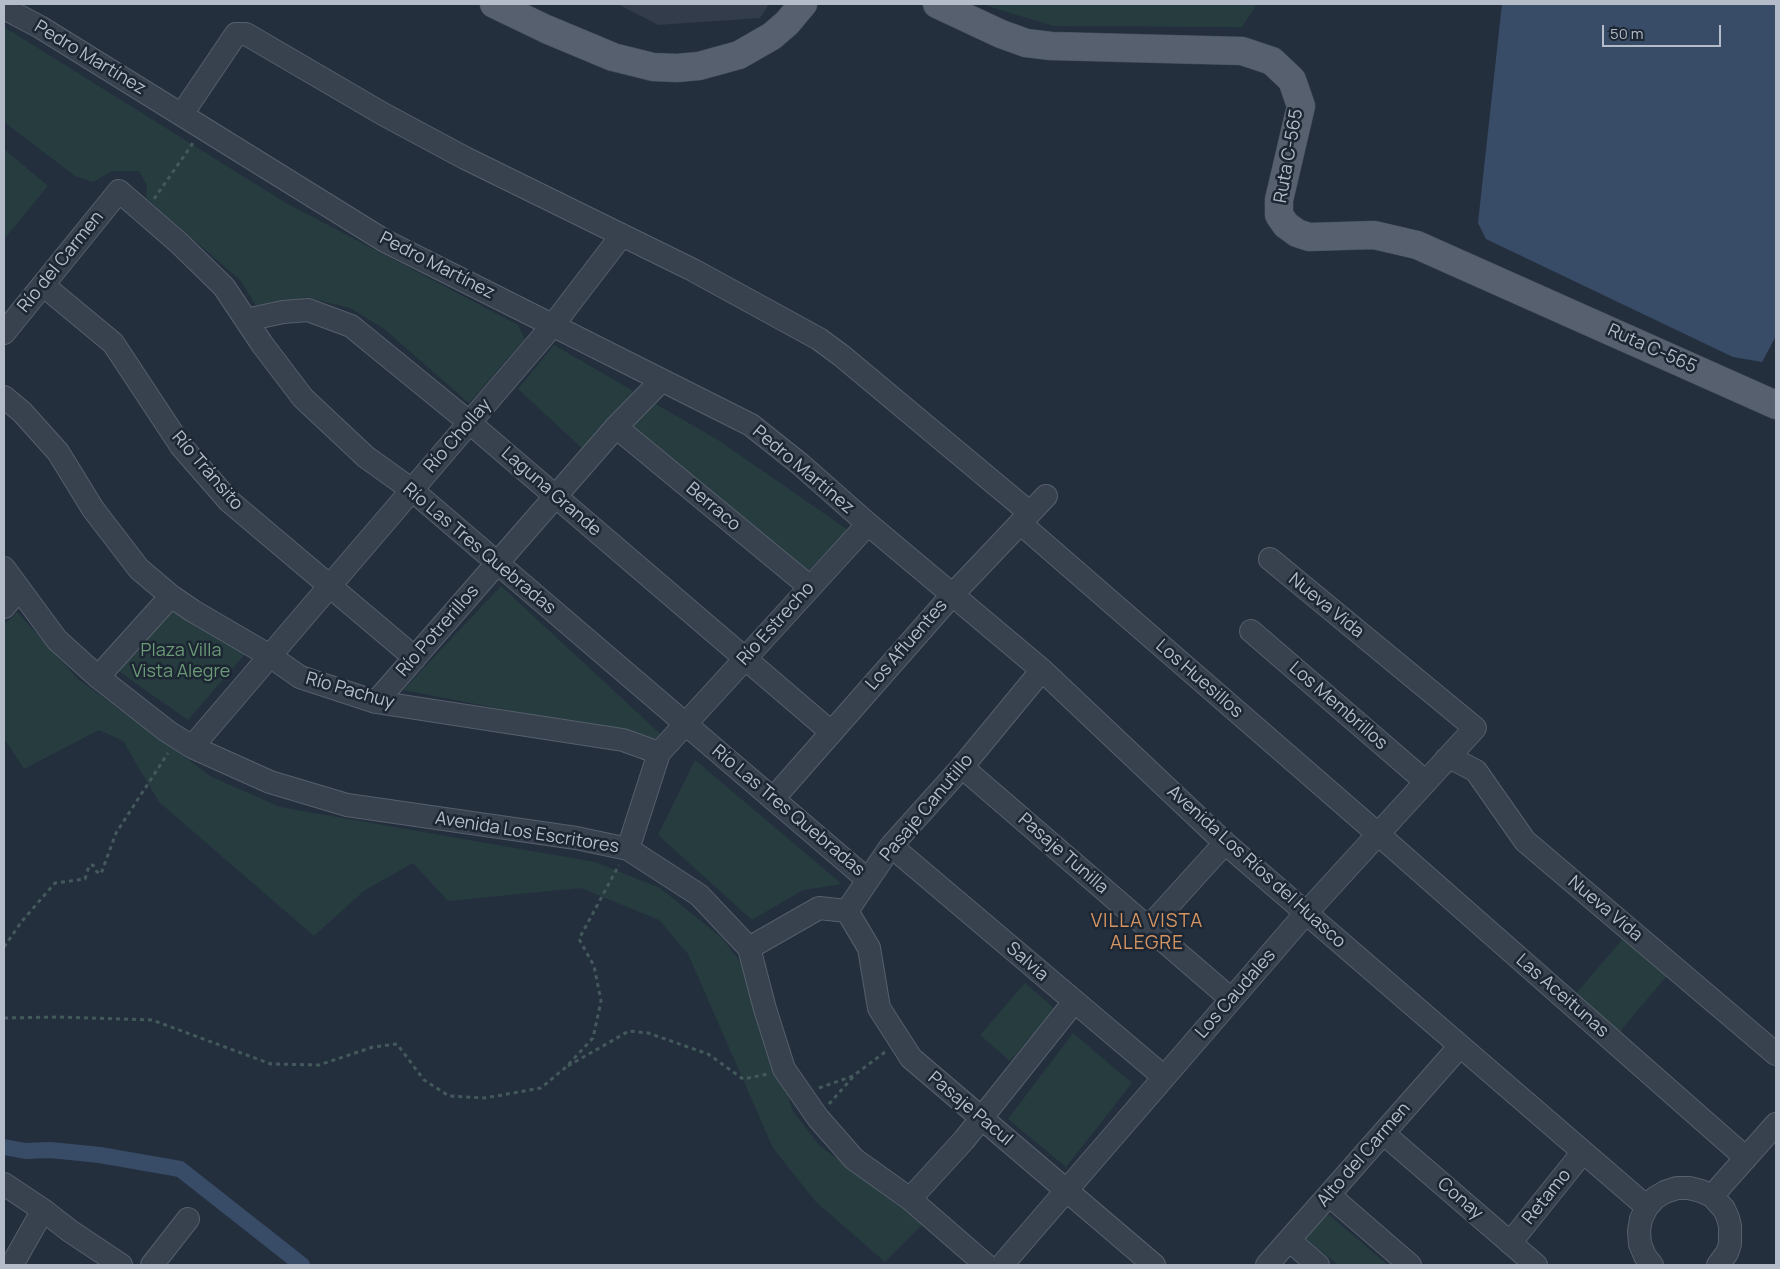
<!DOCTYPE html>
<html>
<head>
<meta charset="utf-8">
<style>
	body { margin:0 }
	#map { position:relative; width:1780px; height:1269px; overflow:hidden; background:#242f3e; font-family:Manrope,sans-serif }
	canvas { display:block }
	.frame { position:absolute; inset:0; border:5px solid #b4bcc9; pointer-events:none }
	.scale { position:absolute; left:1602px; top:25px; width:119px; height:22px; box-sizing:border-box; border:2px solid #b4bcc9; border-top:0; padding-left:6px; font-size:15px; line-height:18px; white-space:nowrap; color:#b4bcc9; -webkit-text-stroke:4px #1d2633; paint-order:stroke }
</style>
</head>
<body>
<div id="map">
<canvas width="1780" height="1269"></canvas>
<div class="frame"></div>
<div class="scale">50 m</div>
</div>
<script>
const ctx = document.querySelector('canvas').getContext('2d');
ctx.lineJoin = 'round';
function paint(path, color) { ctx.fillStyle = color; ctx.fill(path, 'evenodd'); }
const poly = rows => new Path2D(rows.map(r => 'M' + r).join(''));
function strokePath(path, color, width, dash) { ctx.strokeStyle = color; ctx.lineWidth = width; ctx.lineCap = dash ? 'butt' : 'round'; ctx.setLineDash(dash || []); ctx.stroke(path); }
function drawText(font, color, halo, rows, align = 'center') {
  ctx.font = font + ' Manrope,sans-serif'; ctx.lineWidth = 5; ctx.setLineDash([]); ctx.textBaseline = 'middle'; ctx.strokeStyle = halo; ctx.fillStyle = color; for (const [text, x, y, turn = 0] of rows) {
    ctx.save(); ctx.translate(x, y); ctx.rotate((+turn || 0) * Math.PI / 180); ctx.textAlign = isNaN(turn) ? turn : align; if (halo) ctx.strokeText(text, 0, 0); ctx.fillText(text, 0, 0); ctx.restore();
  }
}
paint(poly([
	[618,4,769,4,760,18,658,25]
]), '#323c4b');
paint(poly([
	[981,4,1257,4,1242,27,1053,26],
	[4,27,286,203,518,325,525,339,469,403,383,328,350,308,305,297,258,309,241,281,146,198,147,185,139,171,112,171,93,182,75,176,4,122],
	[4,149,48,186,4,239],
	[554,345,718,440,848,530,806,573,617,418,585,451,518,389],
	[501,586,668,741,403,690],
	[175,603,246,653,188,720,117,670],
	[17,612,78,679,212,777,280,807,595,862,660,888,722,938,741,963,793,1111,819,1145,923,1224,885,1262,815,1201,773,1148,688,954,659,920,581,888,448,901,413,863,365,890,314,936,159,802,123,741,99,730,24,769,4,738,4,625],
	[695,760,842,884,803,890,752,920,658,835],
	[1627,934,1671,971,1616,1036,1572,998],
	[1025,983,1055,1009,1010,1061,980,1035],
	[1073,1033,1132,1083,1066,1167,1008,1119],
	[1327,1213,1388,1265,1338,1265,1305,1238]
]), '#263c3f');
paint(poly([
	[1502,4,1776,4,1776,336,1762,362,1733,357,1486,239,1478,223]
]), '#394c67');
strokePath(poly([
	[4,1147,25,1151,50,1150,100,1155,180,1169,302,1265]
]), '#394c67', 16);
const minor = poly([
	[4,8,40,27,385,241,751,425,800,464,868,524,1042,670,1225,843,1647,1207],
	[182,114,236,34,246,34,383,114,465,158,693,270,819,339,842,356,1030,513],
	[43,285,113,343,181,446,229,501,415,658],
	[246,320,283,312,308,310,351,326,470,423,831,732],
	[4,333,119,191,179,243,224,287,262,344,303,398,366,457,412,490,868,880],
	[4,397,22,412,58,452,93,509,139,569,171,596,193,611,270,656,300,677,376,702,623,740,659,753],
	[616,427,810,587],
	[1020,523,1378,834,1746,1158],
	[4,568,57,640,98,677,167,731,192,747,270,782,347,805,576,838,628,849,699,895,749,948,765,1009,784,1069,818,1118,854,1159,910,1199,986,1265],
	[4,607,19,589],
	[1251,631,1426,782],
	[98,677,171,596],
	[376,702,616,427,661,381],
	[192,747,553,325,622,235],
	[1446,759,1457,761,1476,771,1525,841,1776,1054],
	[962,767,1231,999],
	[773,799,953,594,1046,496],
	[891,846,1164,1077],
	[628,849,659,753,868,524],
	[847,911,869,948,879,1008,911,1058,1154,1265],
	[1148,928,1225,843],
	[749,948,819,908,847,911,891,846,962,767,1042,670],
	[1383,1133,1536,1265],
	[4,1184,43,1210,70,1231,121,1265],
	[1329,1195,1410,1265],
	[1712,1196,1776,1124],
	[910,1199,964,1140,1074,1002],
	[1289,1240,1318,1265],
	[1510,1243,1583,1152],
	[12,1265,43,1210],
	[152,1265,188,1219],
	[1002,1265,1306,913,1475,728,1270,559],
	[1267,1265,1460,1046],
	[1652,1265,1645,1256,1640,1244,1639,1231,1641,1219,1647,1207,1655,1198,1665,1192,1677,1188,1689,1188,1701,1191,1712,1196,1724,1209,1728,1218,1730,1226,1730,1244,1727,1253,1718,1265]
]);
const major = poly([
	[494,4,546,29,613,57,653,67,677,68,699,66,739,55,772,36,787,23,803,4],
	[937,4,1001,34,1026,43,1051,46,1242,51,1272,61,1292,80,1301,106,1279,200,1279,215,1286,225,1297,233,1309,237,1374,235,1417,245,1776,405]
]);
strokePath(minor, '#565f6c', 24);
strokePath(major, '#414a57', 29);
strokePath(poly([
	[154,199,193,143],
	[4,947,22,921,55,883,85,879,89,866,93,865,97,872,101,874,116,833,168,753],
	[4,1018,59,1017,152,1020,271,1064,319,1065,373,1047,397,1044,424,1080,449,1096,485,1098,541,1088,566,1067,593,1038,601,1001,594,966,579,939,619,865],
	[568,1066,629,1031,648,1033,708,1054,743,1079,768,1074],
	[819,1088,853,1076,885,1052],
	[829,1104,853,1077]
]), '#44595c', 3, [4, 4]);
strokePath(minor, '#38414e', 22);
strokePath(major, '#56606e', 28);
drawText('18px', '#b4bcc9', '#1d2633', [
	["Pedro Martínez",90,58,31],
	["Ruta C-565",1289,156,-80],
	["Río del Carmen",61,262,-51],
	["Pedro Martínez",437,266,27],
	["Ruta C-565",1652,349,24],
	["Río Chollay",458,436,-49],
	["Pedro Martínez",803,470,40],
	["Río Tránsito",207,471,49],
	["Laguna Grande",551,492,41],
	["Berraco",713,507,40],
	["Río Las Tres Quebradas",479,549,40],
	["Nueva Vida",1326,606,39],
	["Río Estrecho",776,624,-48],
	["Río Potrerillos",438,631,-49],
	["Los Afluentes",907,645,-49],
	["Los Huesillos",1199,679,41],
	["Río Pachuy",350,691,16],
	["Los Membrillos",1338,706,41],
	["Pasaje Canutillo",927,808,-50],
	["Río Las Tres Quebradas",788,811,40],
	["Avenida Los Escritores",527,833,9],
	["Pasaje Tunilla",1063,854,41],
	["Avenida Los Ríos del Huasco",1256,867,42],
	["Nueva Vida",1605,909,40],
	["Salvia",1027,962,41],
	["Los Caudales",1236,994,-49],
	["Las Aceitunas",1562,996,41],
	["Pasaje Pacul",970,1109,40],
	["Alto del Carmen",1364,1155,-49],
	["Retamo",1547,1197,-51],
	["Conay",1460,1199,41]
]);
drawText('18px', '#6b9a76', '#1d2633', [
	["Plaza Villa",181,651],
	["Vista Alegre",181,672]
]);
ctx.letterSpacing = '1px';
drawText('19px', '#d59563', '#1d2633', [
	["VILLA VISTA",1147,922],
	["ALEGRE",1147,944]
]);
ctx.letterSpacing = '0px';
</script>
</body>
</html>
